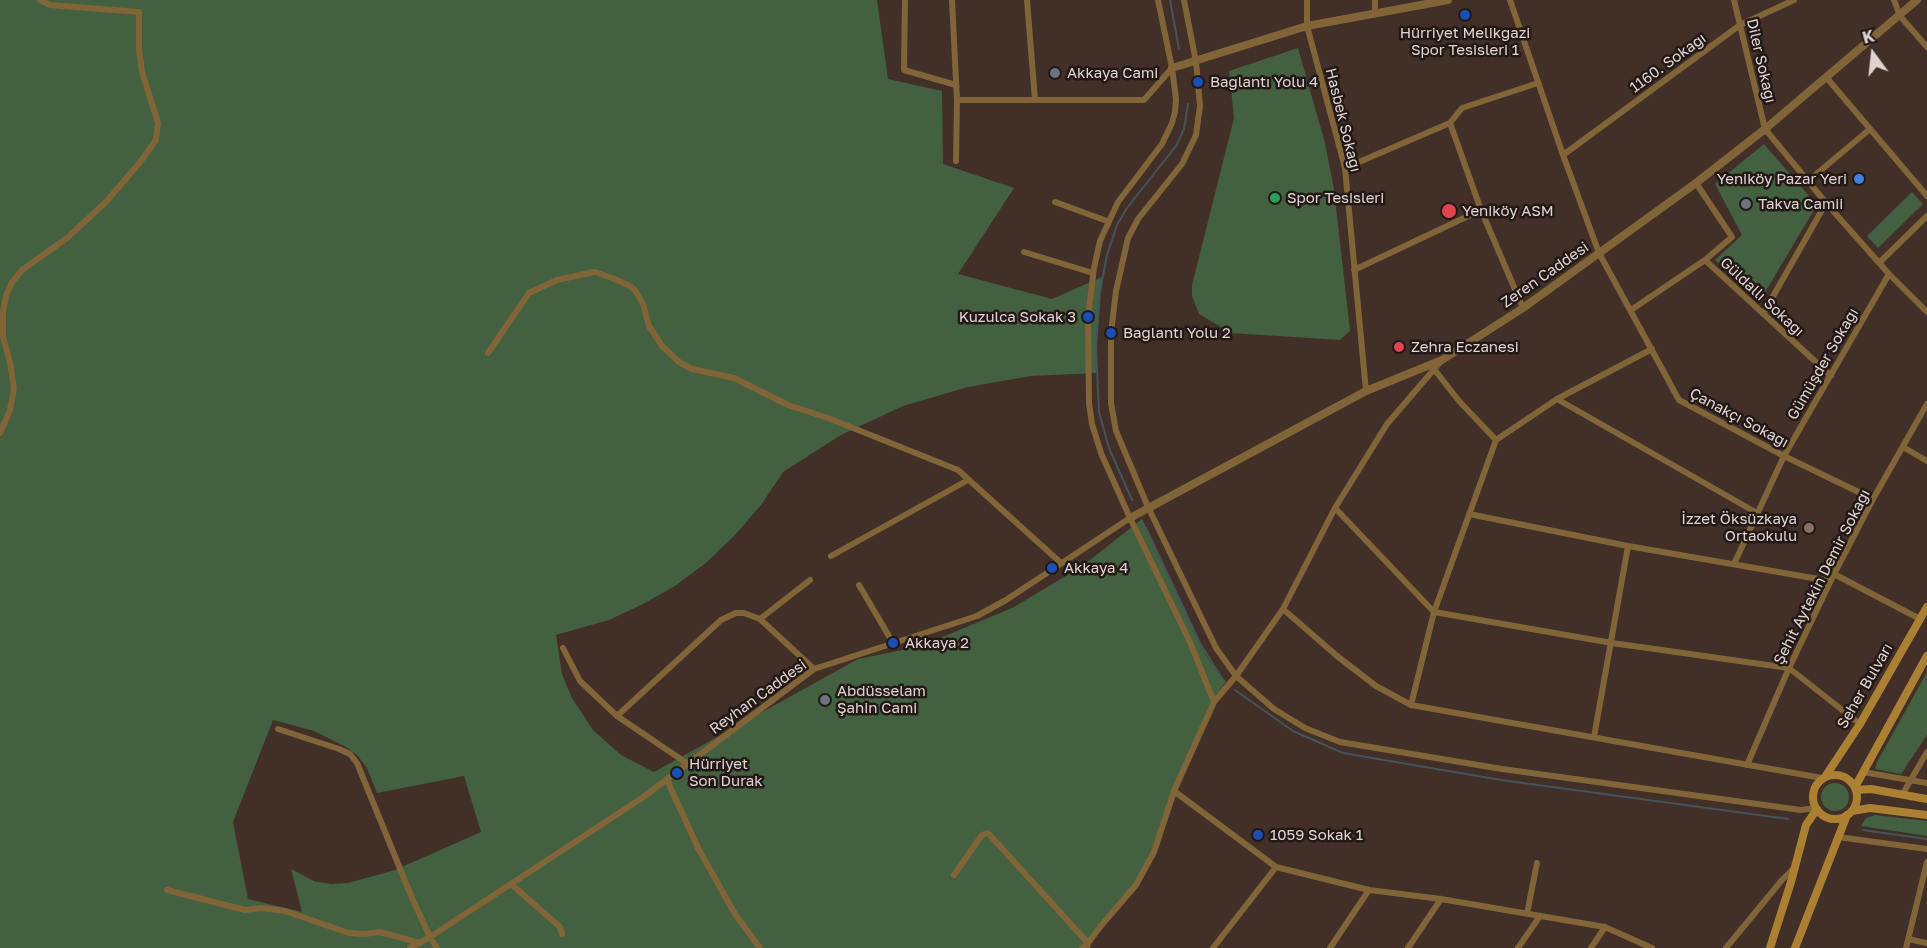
<!DOCTYPE html>
<html>
<head>
<meta charset="utf-8">
<style>
	body { margin:0 }
	#map { position:relative; width:1927px; height:948px; overflow:hidden; background:#412f28; font-family:"Golos Text",sans-serif }
	canvas { display:block }
	.north { position:absolute; left:1843px; top:24px; width:60px; height:60px; -webkit-text-stroke:4px #221916; paint-order:stroke; rotate:345deg; font-size:16px; font-weight:700; line-height:24px; text-align:center; color:#e0d3cf }
	.north::after { content:''; display:block; margin:auto; width:21px; height:27px; background:#e0d3cf; clip-path:polygon(50% 0,100% 100%,50% 72%,0 100%) }
</style>
</head>
<body>
<div id="map">
<canvas width="1927" height="948"></canvas>
<div class="north">K</div>
</div>
<script>
const ctx = document.querySelector('canvas').getContext('2d');
ctx.lineJoin = 'round';
function paint(path, color) { ctx.fillStyle = color; ctx.fill(path, 'evenodd'); }
const poly = rows => new Path2D(rows.map(r => 'M' + r).join(''));
function strokePath(path, color, width, dash) { ctx.strokeStyle = color; ctx.lineWidth = width; ctx.lineCap = dash ? 'butt' : 'round'; ctx.setLineDash(dash || []); ctx.stroke(path); }
function drawText(font, color, halo, rows, align = 'center') {
  ctx.font = font + ' "Golos Text",sans-serif'; ctx.lineWidth = 5; ctx.setLineDash([]); ctx.textBaseline = 'middle'; ctx.strokeStyle = halo; ctx.fillStyle = color; for (const [text, x, y, turn = 0] of rows) {
    ctx.save(); ctx.translate(x, y); ctx.rotate((+turn || 0) * Math.PI / 180); ctx.textAlign = isNaN(turn) ? turn : align; if (halo) ctx.strokeText(text, 0, 0); ctx.fillText(text, 0, 0); ctx.restore();
  }
}
paint(poly([
	[0,0,877,0,888,79,942,91,943,164,1014,188,958,274,1052,299,1102,277,1096,342,1096,373,1031,376,968,387,903,406,841,435,783,472,761,505,735,535,707,562,675,586,643,604,609,620,556,635,562,674,572,698,593,730,621,755,654,772,858,659,902,650,945,636,1014,607,1081,567,1142,519,1207,657,1226,682,1213,699,1204,717,1158,846,1126,900,1114,915,1082,948,0,948],
	[273,720,314,731,346,747,357,755,367,768,377,793,464,776,481,832,395,870,348,883,331,884,314,881,291,869,302,912,248,899,233,822],
	[1298,48,1325,143,1334,189,1350,331,1340,340,1231,333,1199,314,1192,296,1192,285,1234,118,1229,71],
	[1764,144,1817,205,1761,299,1715,260,1742,235,1715,184],
	[1912,192,1923,204,1878,248,1867,236],
	[1927,672,1927,735,1901,774,1875,769,1877,762],
	'1821 797a14 14 0 1 1 28 0a14 14 0 1 1-28 0Z',
	[1875,815,1927,821,1927,836,1861,826,1866,818]
]), '#436040');
strokePath(poly([
	[1170,0,1179,49],
	[1132,500,1109,448,1099,412,1096,347,1100,292,1107,255,1117,225,1127,208,1176,146,1184,129,1188,104],
	[1146,528,1200,643,1220,675],
	[1235,690,1293,731,1343,753,1501,780,1788,819],
	[1863,830,1927,839]
]), '#44545a', 2);
strokePath(poly([
	[905,0,904,70,956,85],
	[952,0,957,100,956,161],
	[1027,0,1035,100],
	[1158,0,1172,68,1176,99,1175,112,1172,123,1162,144,1118,202,1100,241,1094,268,1088,317,1089,403,1092,424,1101,453,1130,518,1190,642,1214,702],
	[1184,0,1196,62,1200,106,1196,135,1182,164,1138,219,1128,238,1116,291,1111,333,1111,403,1116,431,1148,507,1216,648,1236,676,1274,709,1305,728,1340,742,1502,769,1801,810,1816,808],
	[1307,0,1307,26,1345,168,1366,391],
	[1375,0,1375,13],
	[1510,0,1563,155,1599,253,1679,400,1784,456,1873,499],
	[1734,0,1765,129,1826,203,1889,274,1927,312],
	[1894,0,1900,16,1927,47],
	[1826,77,1927,196],
	[957,100,1144,100,1172,68],
	[1450,123,1481,210,1523,308],
	[1563,155,1740,25,1794,0],
	[1345,168,1450,123,1462,108,1538,83],
	[1808,181,1870,129],
	[1055,202,1107,221],
	[1024,252,1093,273],
	[1705,260,1831,376],
	[1879,263,1927,216],
	[1354,270,1481,210],
	[1631,310,1705,260,1732,237,1696,183],
	[1763,314,1826,203],
	[488,353,529,293,557,280,589,273,595,272,612,278,628,285,635,290,643,304,649,326,662,346,679,362,692,369,734,378,788,405,828,418,958,470,1061,563],
	[1434,369,1459,401,1496,440],
	[1557,399,1757,513],
	[0,433,10,410,14,389,10,362,3,337,3,312,6,296,12,282,22,270,67,238,106,202,141,161,156,140,158,123,142,72,139,50,139,12,50,5,40,0],
	[1903,447,1927,461],
	[1335,508,1434,612,1612,643,1789,668,1860,724],
	[1469,514,1628,546,1830,581],
	[831,556,968,480],
	[1734,564,1784,456,1889,274],
	[1834,574,1920,619],
	[859,585,893,643],
	[1283,609,1337,656,1376,686,1411,705,1822,778],
	[760,619,810,580],
	[563,648,580,681,617,716],
	[1411,705,1434,612,1496,440,1557,399,1652,349],
	[278,729,339,749,350,754,357,763,412,898,430,937,437,948],
	[1594,737,1628,546],
	[688,764,617,716,721,620,736,613,744,613,760,619,814,669],
	[1747,765,1789,668,1834,574,1873,499,1927,404],
	[1863,772,1927,783],
	[667,780,698,848,735,914,760,948],
	[1174,791,1276,867,1369,890,1441,899,1605,927,1652,948],
	[1902,795,1927,752],
	[1838,837,1927,849],
	[954,875,982,835,988,833,1088,943,1082,948],
	[511,884,560,927,562,934],
	[167,890,245,910,261,908,285,911,349,933,364,934,380,932,420,943],
	[1527,914,1537,863],
	[1908,939,1927,943],
	[410,948,430,937,642,798,814,669,977,616,1006,600,1130,518],
	[1087,948,1088,943,1100,927,1136,885,1154,852,1174,791,1214,702,1236,676,1283,609,1335,508,1387,424,1442,360],
	[1213,948,1276,867],
	[1330,948,1369,890],
	[1408,948,1441,899],
	[1518,948,1540,916],
	[1591,948,1605,927],
	[1726,948,1782,880,1795,867],
	[1906,948,1927,862]
]), '#816538', 6);
strokePath(poly([
	[1172,68,1307,26,1448,0],
	[1130,518,1366,391,1442,360,1523,308,1696,183,1765,129,1917,0]
]), '#816538', 8);
strokePath(poly([
	'1813 797a22 22 0 1 1 44 0a22 22 0 1 1-44 0Z',
	[1825,777,1860,724,1927,607],
	[1855,787,1927,656],
	[1856,790,1871,789,1927,799],
	[1852,811,1870,808,1927,815],
	[1770,948,1791,882,1806,825,1817,809],
	[1795,948,1847,815]
]), '#ac8032', 8);
for (const [x, y, r, color] of [
	[1465,15,6,"#1a4fb4"],
	[1055,73,6,"#6b7280"],
	[1198,82,6,"#1a4fb4"],
	[1859,179,6,"#3f7fe0"],
	[1275,198,6,"#2e9e5b"],
	[1746,204,6,"#6b7280"],
	[1449,211,8,"#e0444e"],
	[1088,317,6,"#1a4fb4"],
	[1111,333,6,"#1a4fb4"],
	[1399,347,6,"#e0444e"],
	[1809,528,6,"#8d6e63"],
	[1052,568,6,"#1a4fb4"],
	[893,643,6,"#1a4fb4"],
	[825,700,6,"#6b7280"],
	[677,773,6,"#1a4fb4"],
	[1258,835,6,"#1a4fb4"]
]) { const dot = new Path2D(); dot.arc(x, y, r, 0, 2 * Math.PI); ctx.fillStyle = color; ctx.fill(dot); strokePath(dot, '#221916', 2); }
drawText('15px', '#e0d3cf', '#221916', [
	["Hürriyet Melikgazi",1465,33,"center"],
	["Spor Tesisleri 1",1465,50,"center"],
	["Akkaya Cami",1067,73],
	["Bağlantı Yolu 4",1210,82],
	["Yeniköy Pazar Yeri",1847,179,"right"],
	["Spor Tesisleri",1287,198],
	["Takva Camii",1758,204],
	["Yeniköy ASM",1462,211],
	["Kuzulca Sokak 3",1076,317,"right"],
	["Bağlantı Yolu 2",1123,333],
	["Zehra Eczanesi",1411,347],
	["İzzet Öksüzkaya",1797,519,"right"],
	["Ortaokulu",1797,536,"right"],
	["Akkaya 4",1064,568],
	["Akkaya 2",905,643],
	["Abdüsselam",837,691],
	["Şahin Cami",837,708],
	["Hürriyet",689,764],
	["Son Durak",689,781],
	["1059 Sokak 1",1270,835]
], 'left');
drawText('15px', '#e0d3cf', '#221916', [
	["Diler Sokağı",1761,61,77],
	["1160. Sokağı",1668,63,-36],
	["Hasbek Sokağı",1343,120,76],
	["Zeren Caddesi",1545,275,-35],
	["Güldallı Sokağı",1762,297,43],
	["Gümüşder Sokağı",1823,364,-60],
	["Çanakçı Sokağı",1739,418,28],
	["Şehit Aytekin Demir Sokağı",1822,577,-63],
	["Seher Bulvarı",1865,686,-60],
	["Reyhan Caddesi",758,697,-36]
]);
</script>
</body>
</html>
